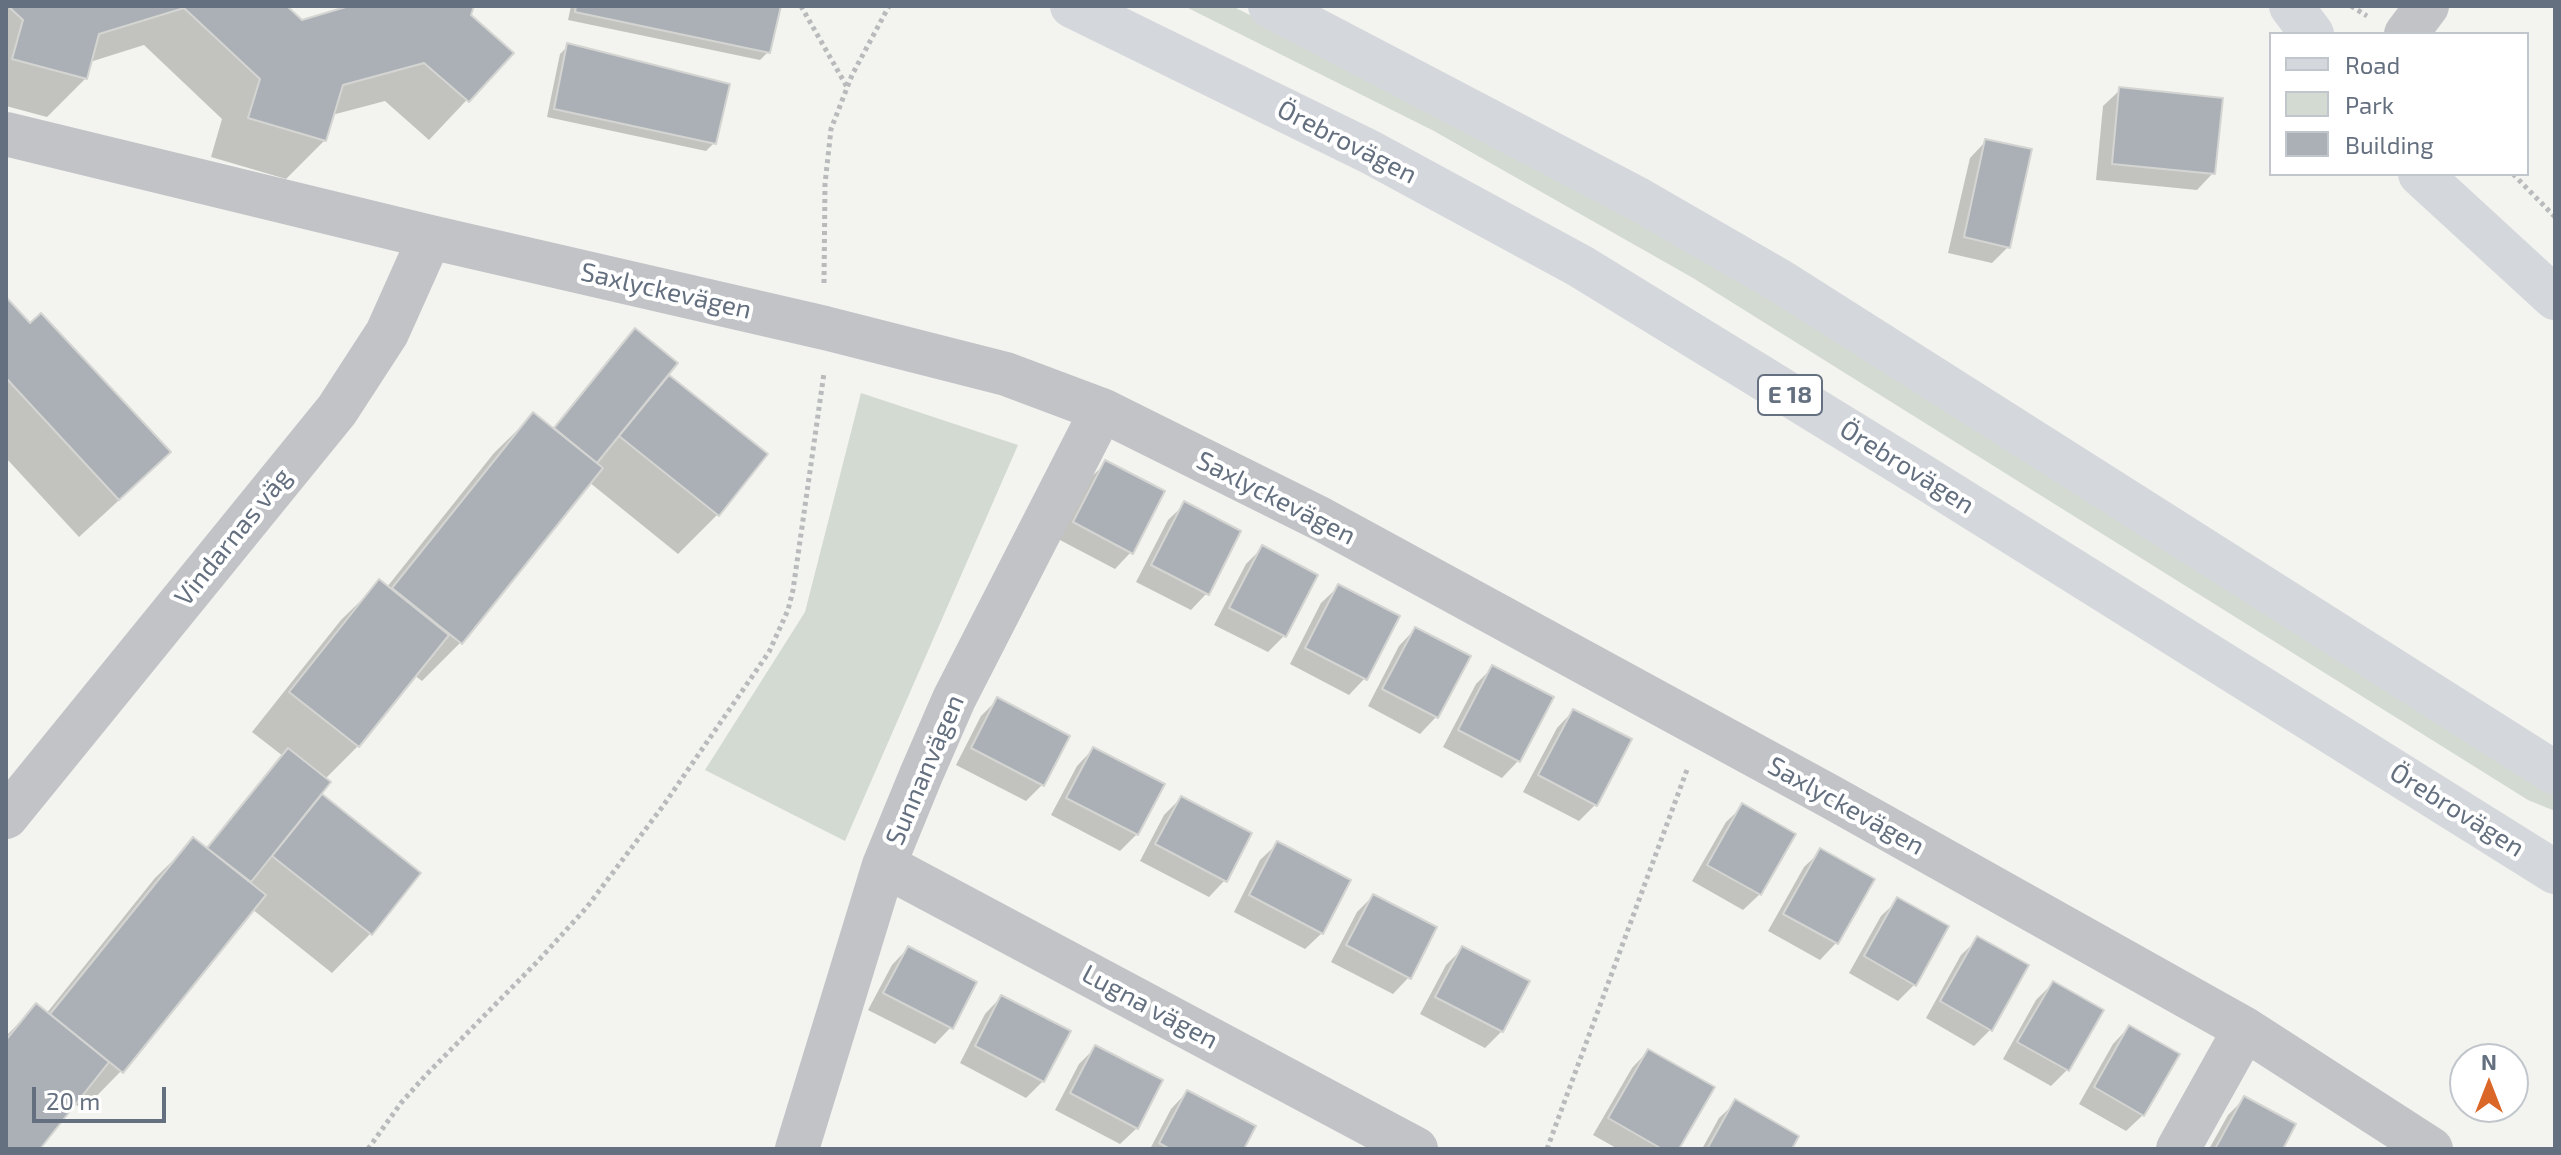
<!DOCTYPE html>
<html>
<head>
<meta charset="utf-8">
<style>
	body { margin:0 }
	#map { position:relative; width:2561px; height:1155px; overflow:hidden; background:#f3f4ef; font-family:"Exo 2",sans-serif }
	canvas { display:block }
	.frame { position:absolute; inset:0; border:8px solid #64707f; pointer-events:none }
	.legend { position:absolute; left:2269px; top:32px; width:260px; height:144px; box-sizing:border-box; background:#fff; border:2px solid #c1c6cc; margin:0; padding:10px 14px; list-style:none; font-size:24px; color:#64707f }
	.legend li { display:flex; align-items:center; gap:16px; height:40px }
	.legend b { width:40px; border:2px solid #c1c6cc }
	.north { position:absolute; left:2449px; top:1043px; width:80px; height:80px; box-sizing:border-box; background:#fff; border:2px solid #c1c6cc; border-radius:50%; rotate:0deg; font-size:22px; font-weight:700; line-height:32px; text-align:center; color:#64707f }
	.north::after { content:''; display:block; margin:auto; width:28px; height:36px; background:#da6628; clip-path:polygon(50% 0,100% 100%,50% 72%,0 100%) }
	.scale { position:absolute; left:32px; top:1087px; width:134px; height:36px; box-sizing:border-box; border:4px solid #64707f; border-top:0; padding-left:10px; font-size:24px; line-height:28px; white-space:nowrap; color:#64707f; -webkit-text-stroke:6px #fff; paint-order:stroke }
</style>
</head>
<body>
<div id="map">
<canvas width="2561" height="1155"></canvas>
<div class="frame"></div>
<ul class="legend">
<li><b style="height:10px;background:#d4d7db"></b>Road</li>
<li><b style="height:22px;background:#d3dad1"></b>Park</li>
<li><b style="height:22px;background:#aab0b5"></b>Building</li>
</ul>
<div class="north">N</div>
<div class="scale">20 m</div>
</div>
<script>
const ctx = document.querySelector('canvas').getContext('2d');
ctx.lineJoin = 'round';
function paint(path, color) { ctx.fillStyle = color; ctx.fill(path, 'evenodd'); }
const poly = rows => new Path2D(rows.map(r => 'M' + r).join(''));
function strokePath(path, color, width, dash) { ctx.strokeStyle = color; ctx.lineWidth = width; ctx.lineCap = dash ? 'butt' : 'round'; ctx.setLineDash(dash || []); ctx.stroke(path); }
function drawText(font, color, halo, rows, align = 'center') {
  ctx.font = font + ' "Exo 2",sans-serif'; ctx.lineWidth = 8; ctx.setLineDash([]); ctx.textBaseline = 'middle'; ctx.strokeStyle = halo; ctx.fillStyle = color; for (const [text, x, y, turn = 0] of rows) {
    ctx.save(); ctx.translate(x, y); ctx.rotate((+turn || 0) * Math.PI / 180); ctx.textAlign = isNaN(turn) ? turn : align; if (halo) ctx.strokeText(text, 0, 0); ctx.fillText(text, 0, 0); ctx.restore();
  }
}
paint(poly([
	[1184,6,1232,6,1443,113,1703,256,2555,794,2555,811,2528,800,1693,278,1434,131],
	[861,393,1018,445,845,841,705,770,805,612]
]), '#d3dad1');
paint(poly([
	[6,6,284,6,301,22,356,6,472,6,469,16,511,53,429,140,385,101,332,115,325,140,286,179,211,157,222,119,144,45,90,62,86,78,47,117,6,106],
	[571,6,779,6,768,52,760,60,568,20],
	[568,46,714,143,706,151,547,117,560,54],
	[2120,90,2213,173,2197,190,2096,180,2103,106],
	[1986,141,2008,247,1992,263,1948,253,1970,158],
	[6,300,129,491,79,537,6,458],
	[627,339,666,375,765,455,717,515,678,554,589,482,461,642,422,681,414,675,358,746,324,780,312,803,418,874,370,934,332,973,252,909,121,1071,83,1110,74,1103,37,1149,6,1149,6,1036,36,1006,46,1014,155,878,194,840,207,850,283,756,252,732,341,620,380,582,387,587,494,453,533,415,553,430],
	[1106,463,1131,552,1115,569,1058,539,1089,479],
	[1185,504,1207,593,1191,610,1136,582,1168,520],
	[1262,548,1284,636,1268,652,1214,625,1246,564],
	[1338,587,1365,678,1349,695,1290,664,1321,603],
	[1415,629,1436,717,1420,734,1368,706,1399,646],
	[1492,668,1518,761,1502,778,1443,747,1476,684],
	[997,700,1067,736,1042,785,1026,801,956,765,981,716],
	[1573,711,1596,804,1579,821,1523,792,1557,728],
	[1093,749,1137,834,1120,851,1051,815,1077,766],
	[1181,798,1225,880,1209,897,1140,861,1164,815],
	[1743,806,1760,894,1743,910,1692,881,1726,822],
	[1277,844,1322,933,1305,949,1234,912,1260,860],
	[1821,851,1872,879,1836,943,1820,960,1768,931,1804,867],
	[1373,896,1409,977,1393,994,1331,962,1357,912],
	[1898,900,1914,985,1898,1001,1849,973,1881,916],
	[1978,939,1990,1030,1974,1046,1926,1018,1961,955],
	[908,948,951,1027,935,1044,868,1010,892,965],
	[1463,948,1502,1031,1485,1048,1420,1014,1446,965],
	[2053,983,2067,1070,2051,1086,2003,1059,2036,1000],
	[1001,997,1043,1081,1026,1098,960,1063,985,1014],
	[2129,1027,2143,1115,2126,1131,2079,1104,2113,1044],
	[1096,1047,1137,1128,1120,1144,1055,1110,1079,1064],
	[1648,1051,1677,1149,1618,1149,1593,1135,1632,1068],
	[1187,1092,1242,1149,1150,1149,1171,1109],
	[2245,1098,2281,1149,2209,1149,2228,1115],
	[1736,1102,1790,1149,1702,1149,1719,1118]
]), '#0003');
const building = poly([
	[8,6,287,6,302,20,349,6,474,6,471,15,514,53,469,102,424,63,343,85,326,141,248,118,260,79,184,8,99,34,87,79,12,59,23,20,8,6],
	[576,6,781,6,770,53,575,12,576,6],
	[567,43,730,84,716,144,554,109,567,43],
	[2119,87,2223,98,2215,174,2112,164,2119,87],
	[1985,139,2032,149,2010,248,1964,237,1985,139],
	[6,297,30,323,41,313,171,452,119,500,6,378,6,297],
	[635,328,678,363,597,463,554,428,635,328],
	[669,375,768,454,719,516,619,436,669,375],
	[533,412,603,468,462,644,392,588,533,412],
	[1105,460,1165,491,1133,554,1073,522,1105,460],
	[1184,501,1241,531,1209,595,1151,565,1184,501],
	[1262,545,1318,575,1286,637,1229,608,1262,545],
	[379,579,449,635,359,747,289,692,379,579],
	[1338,584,1400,616,1367,680,1305,648,1338,584],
	[1415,627,1471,656,1438,718,1382,689,1415,627],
	[1492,665,1554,697,1520,762,1458,730,1492,665],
	[997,697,1070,736,1044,786,971,748,997,697],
	[1573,709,1632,739,1597,806,1538,775,1573,709],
	[1093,747,1165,784,1138,835,1066,798,1093,747],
	[288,748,331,782,251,882,207,848,288,748],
	[322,794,421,873,372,935,272,856,322,794],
	[1181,796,1252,833,1227,882,1155,844,1181,796],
	[1742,803,1796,834,1761,895,1707,865,1742,803],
	[193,837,266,895,123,1073,50,1014,193,837],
	[1277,841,1351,880,1323,934,1249,895,1277,841],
	[1820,848,1875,879,1838,944,1783,914,1820,848],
	[1373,894,1437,927,1411,979,1346,945,1373,894],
	[1897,897,1949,926,1916,986,1864,956,1897,897],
	[1977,936,2029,965,1992,1031,1940,1001,1977,936],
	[908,946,977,982,953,1029,883,993,908,946],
	[1462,946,1530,981,1503,1032,1435,997,1462,946],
	[2053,981,2104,1010,2069,1071,2017,1042,2053,981],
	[1001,995,1071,1031,1044,1082,975,1046,1001,995],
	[36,1003,109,1062,40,1149,6,1149,6,1040,36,1003],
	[2129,1025,2180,1054,2144,1116,2094,1087,2129,1025],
	[1095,1045,1163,1080,1138,1129,1070,1093,1095,1045],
	[1648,1049,1715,1087,1679,1149,1662,1149,1608,1118,1648,1049],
	[1187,1090,1256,1126,1244,1149,1170,1149,1159,1143,1187,1090],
	[2244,1096,2296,1124,2283,1149,2215,1149,2244,1096],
	[1735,1099,1799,1136,1792,1149,1707,1149,1735,1099]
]);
paint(building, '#aab0b5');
strokePath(building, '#d4d5d2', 2);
strokePath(poly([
	[801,6,847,87],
	[2351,6,2367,16],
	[2513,174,2555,217],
	[824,283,825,184,831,129,852,75,889,6],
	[368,1149,401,1103,425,1076,538,961,587,907,663,806,769,652,788,610,793,590,824,373],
	[1547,1149,1688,767]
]), '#b8babc', 5, [4, 4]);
strokePath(poly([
	[2406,34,2427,6],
	[6,134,430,237,825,328,1006,374,1102,410,1321,519,1831,797,2245,1029,2431,1149],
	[6,817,337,410,387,333,430,237],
	[884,865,1416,1149],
	[797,1149,884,865,921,775,954,699,1102,410],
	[2178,1149,2245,1029]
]), '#c1c3c7', 44);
strokePath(poly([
	[2291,6,2312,34],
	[2420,174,2555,298]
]), '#d4d7db', 44);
strokePath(poly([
	[1072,6,1370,152,1580,266,1922,476,2555,872],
	[1270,6,1638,199,1780,281,2555,773]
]), '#d4d7db', 44);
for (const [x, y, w] of [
	[1790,395,64]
]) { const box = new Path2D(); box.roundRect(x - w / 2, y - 20, w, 40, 6); ctx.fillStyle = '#fff'; ctx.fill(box); strokePath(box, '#64707f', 2); }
drawText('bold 24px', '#64707f', null, [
	["E 18",1790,395]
]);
drawText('26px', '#64707f', '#fff', [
	["Örebrovägen",1347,142,27],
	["Saxlyckevägen",666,291,13],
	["Örebrovägen",1907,467,32],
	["Saxlyckevägen",1276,498,27],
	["Vindarnas väg",233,537,-51],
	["Sunnanvägen",925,770,-67],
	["Saxlyckevägen",1846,806,29],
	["Örebrovägen",2457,810,32],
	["Lugna vägen",1150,1007,28]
]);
</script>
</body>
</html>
